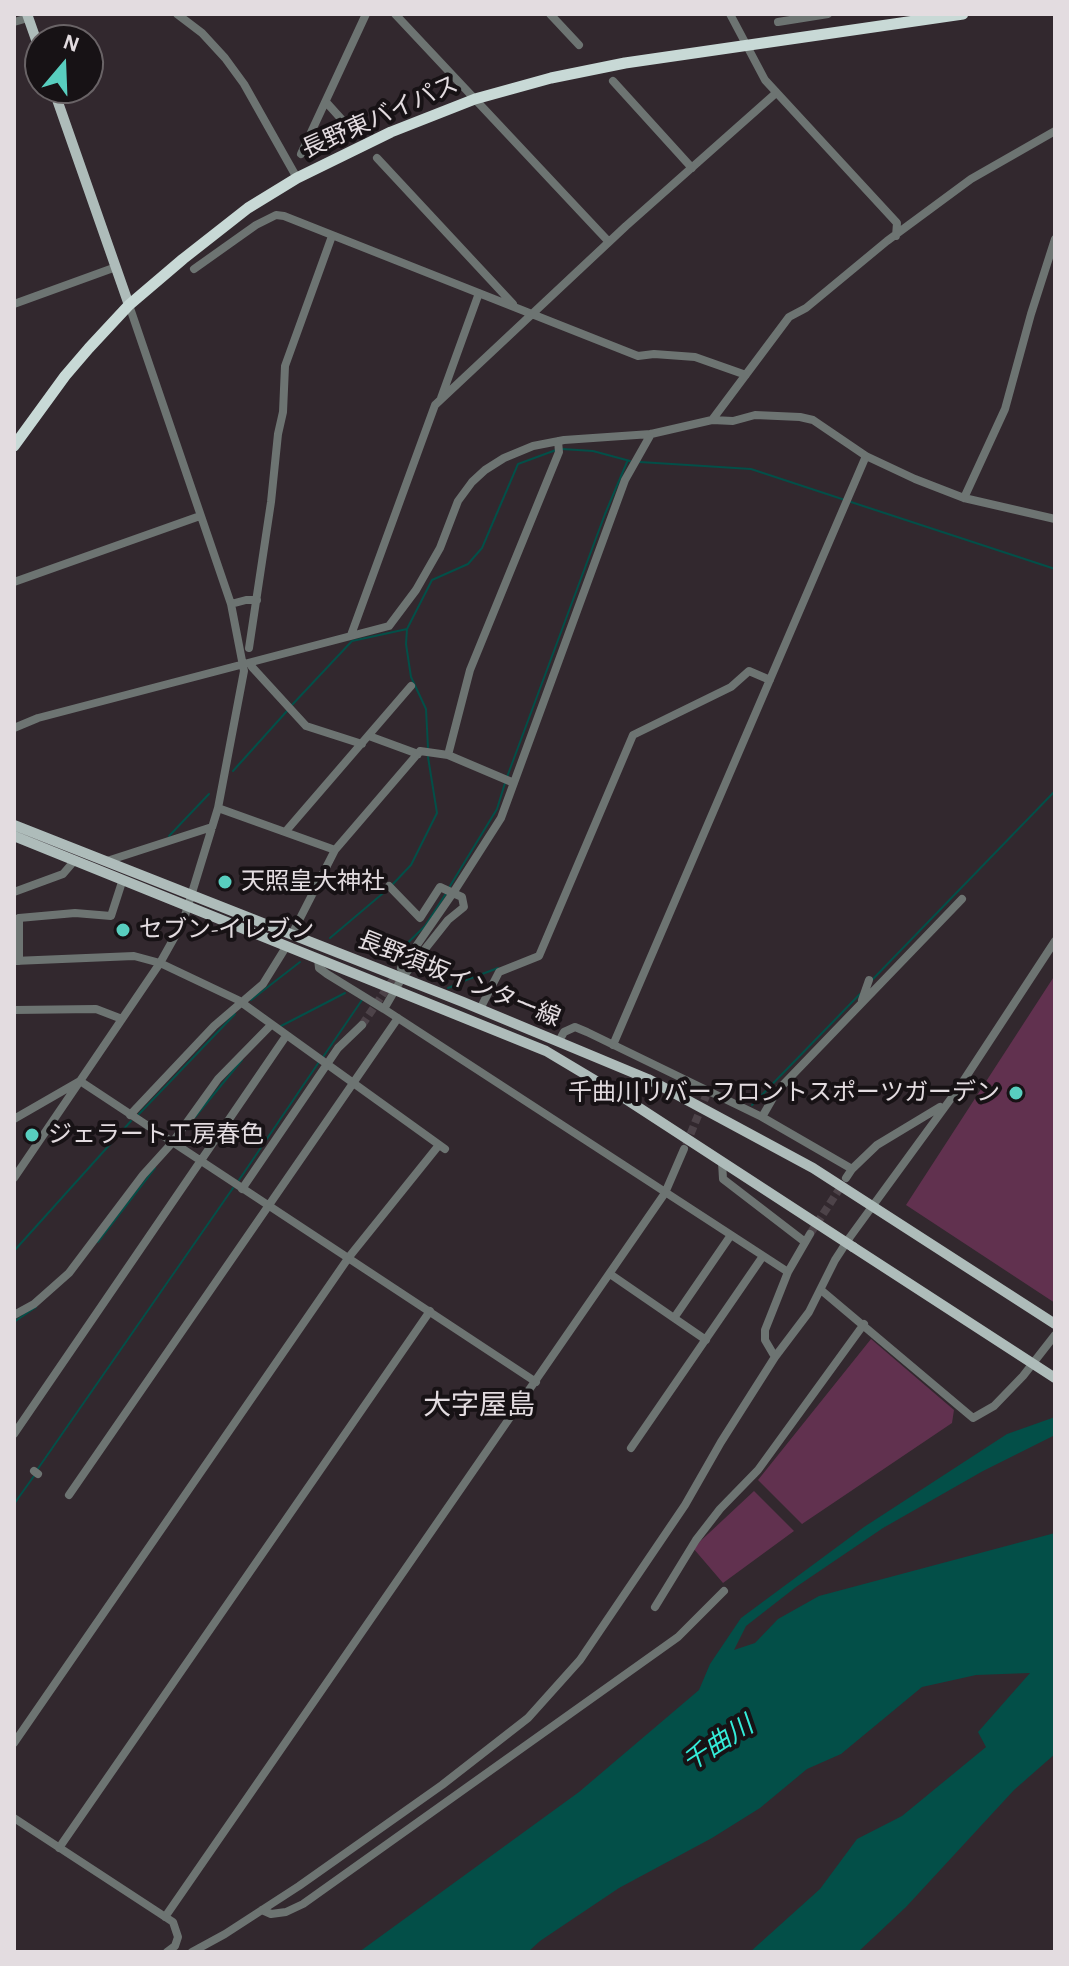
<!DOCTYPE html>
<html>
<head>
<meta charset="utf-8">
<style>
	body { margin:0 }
	#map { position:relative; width:1069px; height:1966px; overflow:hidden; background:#32282e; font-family:"Alegreya Sans",sans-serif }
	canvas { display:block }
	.frame { position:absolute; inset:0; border:16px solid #e3dce0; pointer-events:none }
	.north { position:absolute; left:24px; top:24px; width:80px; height:80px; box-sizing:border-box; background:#171215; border:2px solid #696366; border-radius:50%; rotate:19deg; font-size:22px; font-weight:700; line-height:32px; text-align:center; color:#e3dce0 }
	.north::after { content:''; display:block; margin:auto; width:28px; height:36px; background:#58cebf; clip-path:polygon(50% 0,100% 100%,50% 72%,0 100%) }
</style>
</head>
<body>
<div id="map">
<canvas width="1069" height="1966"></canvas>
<div class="frame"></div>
<div class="north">N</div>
</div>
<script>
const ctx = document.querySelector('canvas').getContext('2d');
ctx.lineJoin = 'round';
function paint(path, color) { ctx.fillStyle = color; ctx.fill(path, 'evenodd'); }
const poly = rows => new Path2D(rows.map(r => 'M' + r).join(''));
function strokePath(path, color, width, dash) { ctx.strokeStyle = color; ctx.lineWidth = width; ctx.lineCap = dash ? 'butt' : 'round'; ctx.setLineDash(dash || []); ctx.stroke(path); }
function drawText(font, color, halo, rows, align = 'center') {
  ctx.font = font + ' "Alegreya Sans","Noto Sans JP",sans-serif'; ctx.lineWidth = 8; ctx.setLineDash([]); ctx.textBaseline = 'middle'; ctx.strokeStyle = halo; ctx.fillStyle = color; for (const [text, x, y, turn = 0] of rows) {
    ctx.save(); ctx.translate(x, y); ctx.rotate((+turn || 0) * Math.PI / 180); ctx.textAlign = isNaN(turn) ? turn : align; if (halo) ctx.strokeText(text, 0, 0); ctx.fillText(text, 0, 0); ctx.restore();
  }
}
paint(poly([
	[1055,975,1055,1303,906,1205],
	[871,1339,954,1410,952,1423,802,1524,758,1480],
	[754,1491,794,1531,723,1583,693,1548]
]), '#61314f');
paint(poly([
	[1055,1417,1055,1435,983,1471,883,1528,796,1587,746,1626,734,1650,755,1643,778,1619,819,1596,1055,1533,1055,1754,1014,1790,906,1907,858,1952,750,1952,820,1889,857,1839,902,1816,986,1747,978,1732,1030,1673,976,1675,922,1687,841,1754,807,1769,760,1808,712,1838,619,1888,540,1941,528,1952,359,1952,579,1792,699,1690,710,1664,741,1618,864,1527,1007,1434]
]), '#034f48');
strokePath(poly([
	[562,449,593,451,630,461],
	[640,462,751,469,845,500],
	[851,502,1055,569],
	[407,629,406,644,411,677,426,709,428,748],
	[291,706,352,641,407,629,432,580,468,564,482,548,518,464,556,450],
	[233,771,287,711],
	[507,777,605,514,627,462],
	[169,836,209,794],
	[392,885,411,865,437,813,428,757],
	[450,886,497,809,505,783],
	[330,938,388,889],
	[389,961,425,926,447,892],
	[872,980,1055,791],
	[461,982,498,968],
	[448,988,458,984],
	[251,1000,300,962],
	[281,1026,345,993],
	[323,1057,362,1000],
	[752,1105,860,994],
	[139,1114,235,1014],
	[195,1117,242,1060],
	[239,1180,319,1062],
	[98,1242,155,1168],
	[14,1251,131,1121],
	[14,1322,36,1307],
	[37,1470,233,1188],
	[14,1504,34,1476]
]), '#034f48', 2);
strokePath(poly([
	[362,1025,398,972],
	[686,1145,706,1096],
	[810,1234,844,1182]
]), '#4d4349', 8, [8, 4]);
strokePath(poly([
	[177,14,202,33,225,58,244,84,297,178],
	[395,14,609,242],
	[550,14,579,45],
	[730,14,765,80,897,223,896,236],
	[14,22,28,18],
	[778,22,828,14],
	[613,81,692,168],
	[326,102,344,122],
	[301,154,366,14],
	[377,158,513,304],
	[194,269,256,225,276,215,284,216,638,356,654,354,695,357,746,375],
	[14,304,116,267],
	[441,398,479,293],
	[712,420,789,317,806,308,887,241,971,179,1055,131],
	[651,434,625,480,501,818,453,893,462,897,464,907,448,920,402,978,384,1009,788,1272],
	[964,498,1005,409,1031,314,1055,239],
	[14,582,200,516],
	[231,604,246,600,257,600],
	[351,635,435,405,626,226,776,93],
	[249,648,271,502,278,434,283,412,285,366,332,236],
	[252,667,306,726,362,744],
	[14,728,38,718,389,626,416,590,440,548,458,501,472,482,485,470,504,458,533,446,564,440,651,434,712,420,733,421,755,415,800,417,813,420,866,456,915,479,964,498,1055,519],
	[369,736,418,754],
	[448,755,470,670,559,452,558,441],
	[218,808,335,850],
	[286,831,411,686],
	[107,861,212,827],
	[389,886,420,918,440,887,453,893,401,968],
	[14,892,63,874,75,860],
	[292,934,335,850,420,751,448,755,514,783],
	[318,959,319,968,327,974,384,1009],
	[14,961,134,956,160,963,238,1000,445,1149],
	[19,961,19,918,75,913,111,916,122,882],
	[862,1000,869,980],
	[480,1009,499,972,539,956,633,735,731,687,749,671,770,680],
	[14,1010,96,1009,122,1019],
	[559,1041,564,1032,575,1027,587,1032,762,1117,852,1169],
	[613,1045,866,456],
	[130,1115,214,1026,263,984,286,947],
	[762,1117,777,1091,962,899],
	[14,1119,80,1081,160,963,183,922,218,808,244,671,231,604,129,305],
	[722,1162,723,1179,805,1242],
	[14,1178,80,1081,536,1382],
	[846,1178,852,1169,877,1145,940,1107],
	[242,1189,338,1048,362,1025],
	[610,1274,706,1340],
	[821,1290,973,1418,994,1406,1023,1376,1055,1335],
	[14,1315,34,1304,69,1273,143,1175,172,1143,218,1079,270,1026],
	[674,1318,731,1235],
	[775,1357,765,1340,765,1330,788,1272,810,1234],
	[14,1434,286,1036],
	[631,1448,763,1256],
	[34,1471,38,1474],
	[69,1495,398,1018],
	[655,1607,696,1540,720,1509,758,1470,864,1324],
	[14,1743,349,1257,439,1145],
	[14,1818,173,1922,178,1937,175,1946,167,1952],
	[59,1848,430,1311],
	[262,1910,271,1914,286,1912,303,1904,678,1637,724,1591],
	[165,1917,665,1193,684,1149],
	[192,1952,225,1934,299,1886,442,1785,528,1718,580,1660,685,1505,721,1442,775,1357,809,1312,835,1260,850,1237,958,1089,1055,941]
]), '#6d7472', 8);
strokePath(poly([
	[27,14,40,51],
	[53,88,129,305],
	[14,825,463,1002,648,1079,813,1168,1055,1324],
	[14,836,546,1051,618,1094,853,1247]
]), '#aebcba', 10);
strokePath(poly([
	[14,446,65,376,89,348,129,305,183,259,248,208,297,178,391,132,475,99,551,78,625,63,963,14]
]), '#c8d9d6', 11);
strokePath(poly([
	[853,1247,1055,1378]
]), '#aebcba', 10);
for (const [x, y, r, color] of [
	[225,882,8,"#58cebf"],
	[123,930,8,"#58cebf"],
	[1016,1093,8,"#58cebf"],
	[32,1135,8,"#58cebf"]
]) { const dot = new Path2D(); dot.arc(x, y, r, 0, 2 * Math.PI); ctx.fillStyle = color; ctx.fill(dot); strokePath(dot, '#171215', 3); }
drawText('24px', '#e3dce0', '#171215', [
	["長野東バイパス",380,117,-24],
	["長野須坂インター線",459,979,22]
]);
drawText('24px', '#e3dce0', '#171215', [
	["天照皇大神社",241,882],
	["セブン-イレブン",139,930],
	["千曲川リバーフロントスポーツガーデン",1000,1093,"right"],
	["ジェラート工房春色",48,1135]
], 'left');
drawText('italic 26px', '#34ecd9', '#171215', [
	["千曲川",718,1744,-33]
]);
drawText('28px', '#e3dce0', '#171215', [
	["大字屋島",479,1406]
]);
</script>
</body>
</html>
